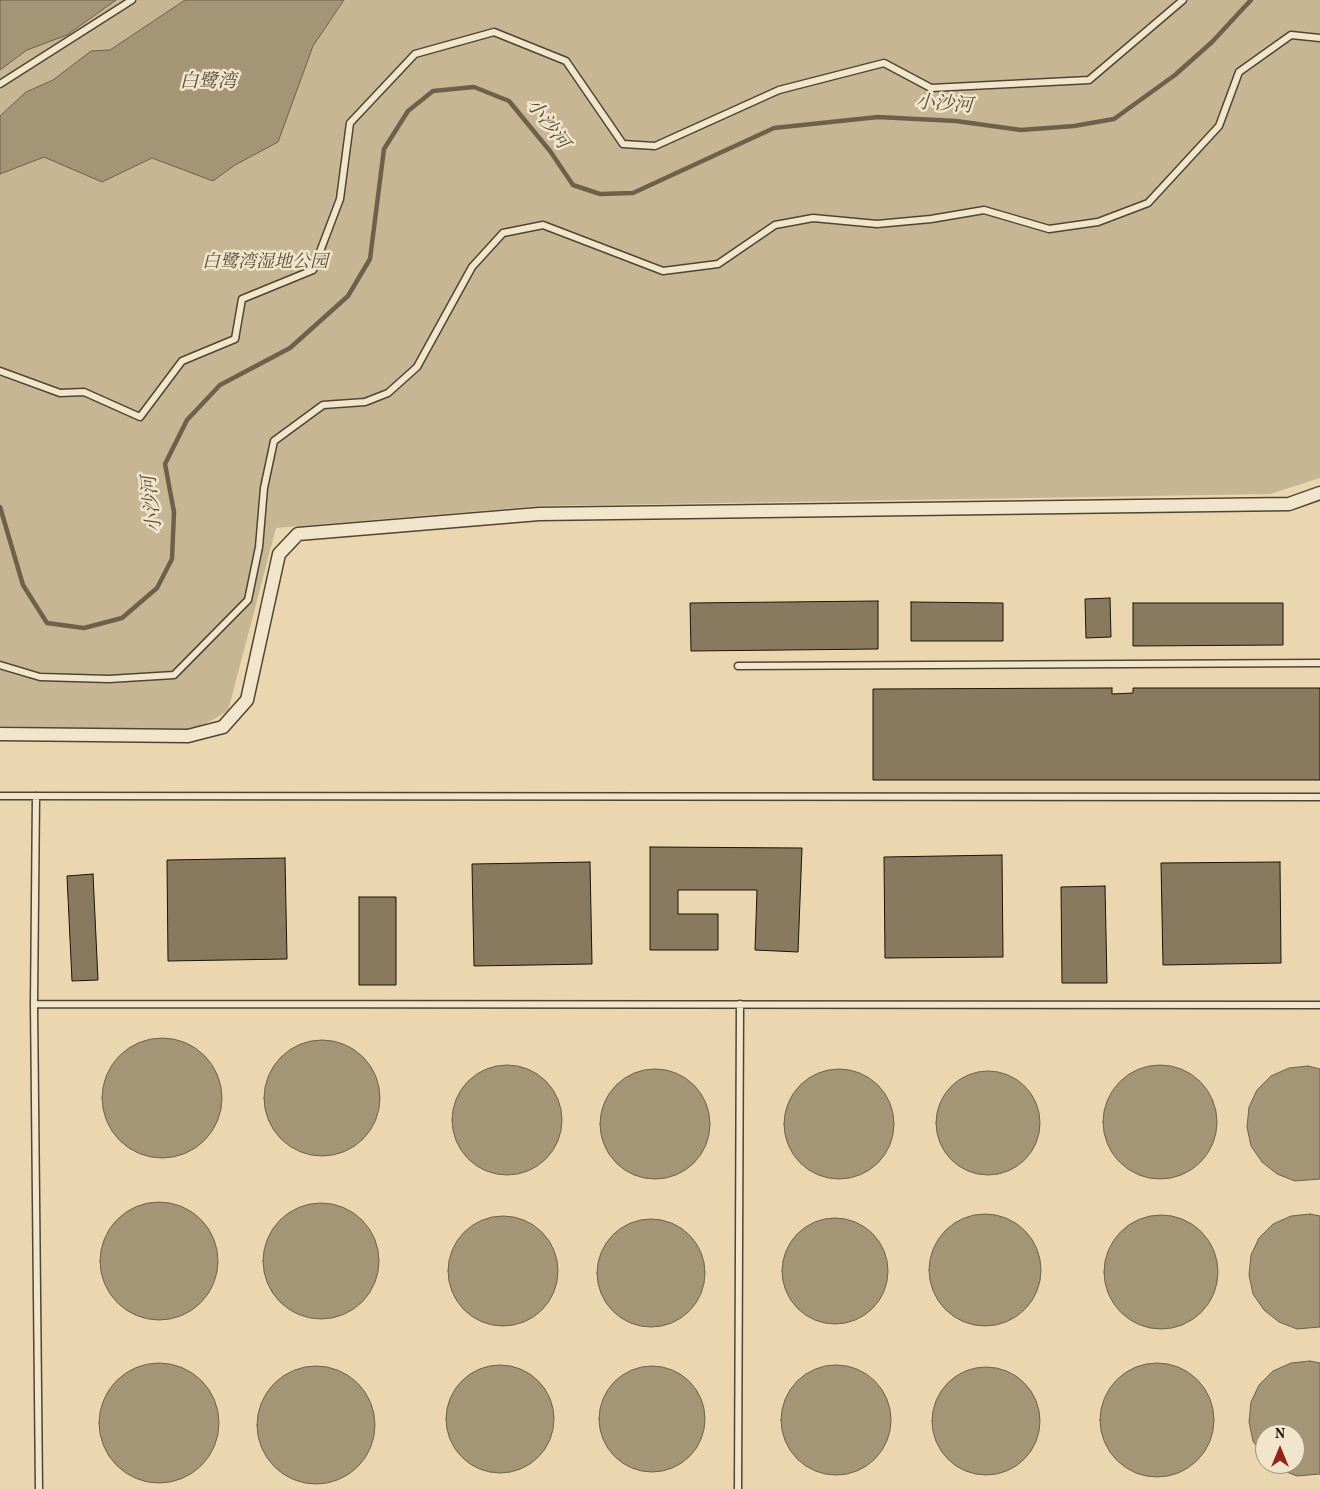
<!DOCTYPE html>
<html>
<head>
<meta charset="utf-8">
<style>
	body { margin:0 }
	#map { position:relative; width:1320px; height:1489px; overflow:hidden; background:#ead7b0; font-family:Vollkorn,serif }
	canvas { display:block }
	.north { position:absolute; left:1255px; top:1424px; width:50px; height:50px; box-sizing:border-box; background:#f1e5cc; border:1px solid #9c917e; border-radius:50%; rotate:0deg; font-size:14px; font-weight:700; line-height:20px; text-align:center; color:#1d1408 }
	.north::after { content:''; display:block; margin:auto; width:18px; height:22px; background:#8f2418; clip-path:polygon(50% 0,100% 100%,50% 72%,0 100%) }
</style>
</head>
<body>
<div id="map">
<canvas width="1320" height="1489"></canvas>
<div class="north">N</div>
</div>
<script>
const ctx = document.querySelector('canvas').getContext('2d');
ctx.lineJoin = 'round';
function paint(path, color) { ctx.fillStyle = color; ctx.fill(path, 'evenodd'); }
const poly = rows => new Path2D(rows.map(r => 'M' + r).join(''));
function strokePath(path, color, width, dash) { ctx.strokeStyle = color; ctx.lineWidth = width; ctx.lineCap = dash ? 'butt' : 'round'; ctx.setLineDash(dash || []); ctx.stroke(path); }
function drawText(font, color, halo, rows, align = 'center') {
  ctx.font = font + ' Vollkorn,"Noto Serif SC",serif'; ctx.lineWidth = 5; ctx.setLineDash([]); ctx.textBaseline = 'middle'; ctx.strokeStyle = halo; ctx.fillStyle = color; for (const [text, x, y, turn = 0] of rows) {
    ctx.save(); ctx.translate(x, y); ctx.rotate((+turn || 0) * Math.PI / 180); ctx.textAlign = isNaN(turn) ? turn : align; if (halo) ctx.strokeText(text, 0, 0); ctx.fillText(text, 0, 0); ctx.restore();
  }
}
paint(poly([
	[0,0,1320,0,1320,478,1270,494,539,506,276,528,228,711,193,731,0,726]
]), '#c7b693');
const water = poly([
	[0,0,116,0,67,35,27,50,0,70,0,0],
	[185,0,344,0,313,46,278,142,235,165,213,181,152,158,102,182,44,157,0,174,0,116,26,92,53,80,91,51,110,50,185,0],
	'102 1098a60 60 0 1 1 120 0a60 60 0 1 1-120 0Z',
	'264 1098a58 58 0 1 1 116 0a58 58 0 1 1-116 0Z',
	'1103 1122a57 57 0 1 1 114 0a57 57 0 1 1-114 0Z',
	'452 1120a55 55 0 1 1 110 0a55 55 0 1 1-110 0Z',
	[1308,1066,1320,1069,1320,1179,1295,1181,1277,1174,1262,1162,1251,1146,1247,1127,1249,1107,1257,1090,1271,1076,1289,1068,1308,1066],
	'600 1124a55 55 0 1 1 110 0a55 55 0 1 1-110 0Z',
	'784 1124a55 55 0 1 1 110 0a55 55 0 1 1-110 0Z',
	'936 1123a52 52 0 1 1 104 0a52 52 0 1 1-104 0Z',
	'100 1261a59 59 0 1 1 118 0a59 59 0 1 1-118 0Z',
	'263 1261a58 58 0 1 1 116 0a58 58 0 1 1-116 0Z',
	[1310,1214,1320,1216,1320,1327,1297,1329,1279,1322,1264,1310,1253,1294,1249,1275,1251,1255,1259,1238,1273,1224,1291,1216,1310,1214],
	'929 1270a56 56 0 1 1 112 0a56 56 0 1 1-112 0Z',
	'1104 1272a57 57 0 1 1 114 0a57 57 0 1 1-114 0Z',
	'448 1271a55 55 0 1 1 110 0a55 55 0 1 1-110 0Z',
	'782 1271a53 53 0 1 1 106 0a53 53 0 1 1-106 0Z',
	'597 1273a54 54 0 1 1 108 0a54 54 0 1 1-108 0Z',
	[1310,1361,1320,1363,1320,1474,1297,1476,1279,1469,1272,1464,1295,1464,1295,1434,1265,1434,1265,1459,1253,1441,1249,1422,1251,1402,1259,1385,1273,1371,1291,1363,1310,1361],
	'1100 1420a57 57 0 1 1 114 0a57 57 0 1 1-114 0Z',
	'99 1423a60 60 0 1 1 120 0a60 60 0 1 1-120 0Z',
	'446 1419a54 54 0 1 1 108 0a54 54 0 1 1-108 0Z',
	'781 1420a55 55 0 1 1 110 0a55 55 0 1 1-110 0Z',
	'257 1425a59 59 0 1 1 118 0a59 59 0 1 1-118 0Z',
	'599 1419a53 53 0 1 1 106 0a53 53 0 1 1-106 0Z',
	'932 1421a54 54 0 1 1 108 0a54 54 0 1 1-108 0Z'
]);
paint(water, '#a49577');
strokePath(water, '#6e614b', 1);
strokePath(poly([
	[0,507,23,585,47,623,84,628,122,618,157,588,172,559,174,512,165,464,187,420,220,385,290,348,348,296,370,259,384,149,408,111,433,91,474,87,509,101,550,151,573,185,600,194,633,193,774,128,878,117,956,121,1021,130,1074,126,1114,119,1175,75,1212,42,1251,0]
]), '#6e614b', 4.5);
const building = poly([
	[1110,598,1111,637,1086,638,1085,599,1110,598],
	[878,601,878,649,691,651,690,603,878,601],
	[911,602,1003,603,1003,641,911,641,911,602],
	[1133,603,1283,603,1283,645,1133,646,1133,603],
	[1112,688,1112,694,1133,693,1133,688,1320,688,1320,780,873,780,873,689,1112,688],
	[650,847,802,848,798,952,755,950,757,890,678,890,678,914,718,914,718,950,650,950,650,847],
	[1002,855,1003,957,885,958,884,857,1002,855],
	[285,858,287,959,168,961,167,860,285,858],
	[590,862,592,964,474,966,472,864,590,862],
	[1280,862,1281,963,1163,965,1161,863,1280,862],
	[93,874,98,980,72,981,67,876,93,874],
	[1105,886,1107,983,1062,983,1061,887,1105,886],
	[359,897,396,897,396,985,359,985,359,897]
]);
paint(building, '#88795f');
strokePath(building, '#1d1408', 1);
const lane = poly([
	[0,84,132,0],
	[0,371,60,393,84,392,140,417,182,361,235,339,242,299,313,270,340,199,350,123,415,54,494,32,566,61,623,144,655,146,779,90,884,63,931,88,1089,80,1183,0],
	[0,665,40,677,109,679,174,675,248,600,259,547,264,488,274,441,323,405,365,402,388,393,417,367,472,267,503,233,543,225,663,271,718,264,775,225,813,218,877,224,931,219,984,210,1049,229,1098,222,1148,203,1219,126,1239,72,1291,35,1320,38],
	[738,666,1320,663],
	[0,796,1320,797],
	[36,796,34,1004,39,1489],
	[34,1004,1320,1005],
	[738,1489,740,1004]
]);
const street = poly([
	[0,734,188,736,223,727,247,700,279,554,298,534,539,514,1289,504,1320,493]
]);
strokePath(lane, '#504532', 9);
strokePath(street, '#504532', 15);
strokePath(lane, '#f1e5cc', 6);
strokePath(street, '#f1e5cc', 12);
drawText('italic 18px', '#584d39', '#f1e5cc', [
	["白鹭湾湿地公园",265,264]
]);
drawText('italic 19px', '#5a4e3a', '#f1e5cc', [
	["白鹭湾",208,84],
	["小沙河",944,106,4],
	["小沙河",546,125,53],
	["小沙河",154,504,-96]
]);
</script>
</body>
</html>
